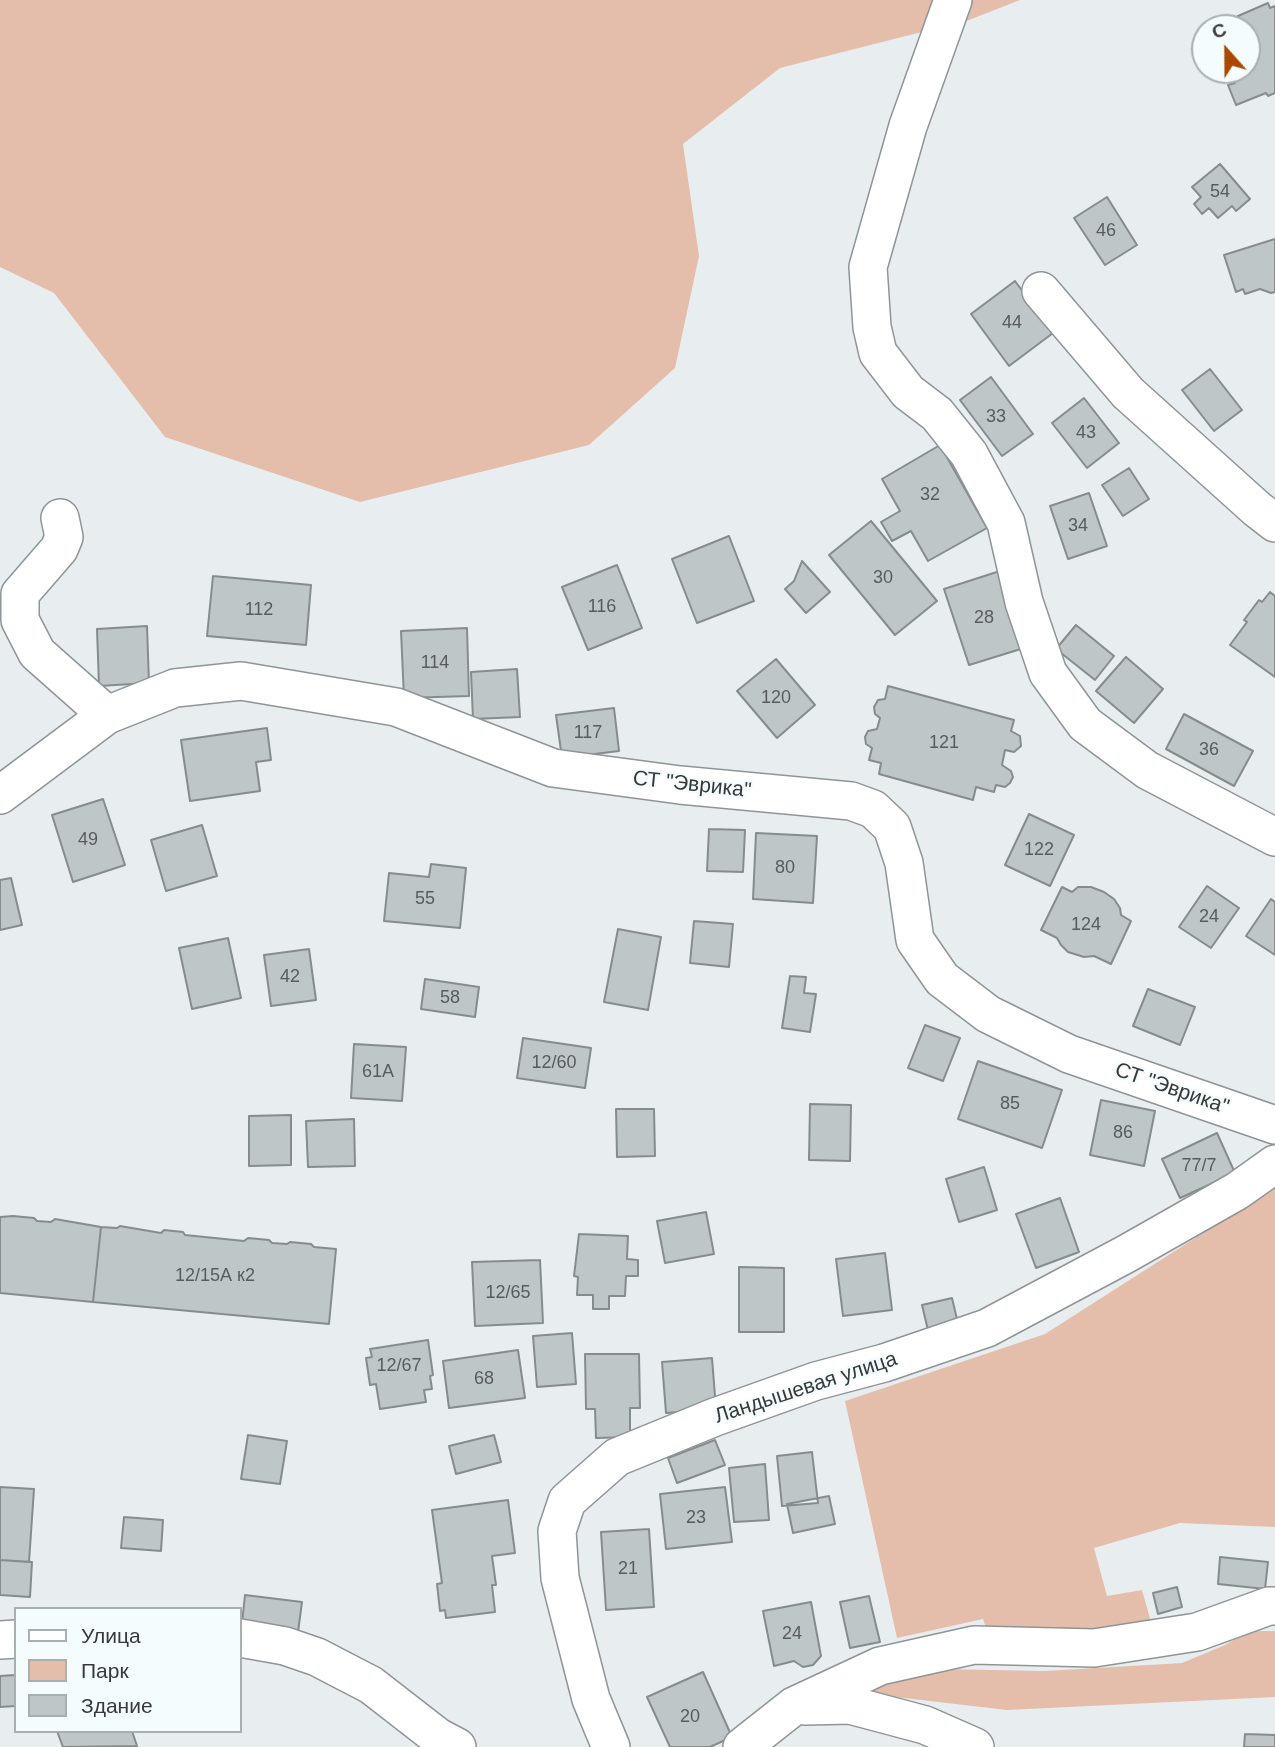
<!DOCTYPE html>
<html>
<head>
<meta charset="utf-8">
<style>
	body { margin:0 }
	#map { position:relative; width:1275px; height:1747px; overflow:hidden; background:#e8eef0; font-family:Helvetica,sans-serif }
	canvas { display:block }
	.legend { position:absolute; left:14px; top:1607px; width:228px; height:126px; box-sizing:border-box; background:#f5fcfd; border:2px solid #a9aeaf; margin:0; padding:9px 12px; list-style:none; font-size:21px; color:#37393a }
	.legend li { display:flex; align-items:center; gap:14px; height:35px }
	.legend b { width:35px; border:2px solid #a9aeaf }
	.north { position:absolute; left:1191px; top:14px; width:70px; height:70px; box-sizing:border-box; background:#f5fcfd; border:2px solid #a9aeaf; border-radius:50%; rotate:339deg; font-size:19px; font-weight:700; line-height:28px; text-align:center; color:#37393a }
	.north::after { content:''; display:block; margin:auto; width:24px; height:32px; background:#a94900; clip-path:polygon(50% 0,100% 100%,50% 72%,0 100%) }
</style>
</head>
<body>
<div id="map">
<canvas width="1275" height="1747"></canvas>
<ul class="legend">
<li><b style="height:9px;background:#fff"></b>Улица</li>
<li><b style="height:19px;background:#e4beab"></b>Парк</li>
<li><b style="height:19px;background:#bfc6c7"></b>Здание</li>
</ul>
<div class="north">С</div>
</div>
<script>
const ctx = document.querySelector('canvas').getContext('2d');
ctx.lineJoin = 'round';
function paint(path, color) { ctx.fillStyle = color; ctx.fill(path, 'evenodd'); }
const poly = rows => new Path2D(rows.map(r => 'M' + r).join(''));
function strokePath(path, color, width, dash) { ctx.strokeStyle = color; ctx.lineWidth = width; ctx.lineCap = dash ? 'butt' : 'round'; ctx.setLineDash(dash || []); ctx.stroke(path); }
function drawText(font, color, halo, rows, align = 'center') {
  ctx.font = font + ' Helvetica,sans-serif'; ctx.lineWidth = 5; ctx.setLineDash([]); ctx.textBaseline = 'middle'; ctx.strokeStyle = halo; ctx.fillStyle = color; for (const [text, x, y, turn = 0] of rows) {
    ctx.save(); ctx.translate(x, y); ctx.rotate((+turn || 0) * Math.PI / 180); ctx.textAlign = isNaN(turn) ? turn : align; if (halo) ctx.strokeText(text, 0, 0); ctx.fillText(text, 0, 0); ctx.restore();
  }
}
paint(poly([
	[0,0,1020,0,969,20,780,68,683,144,699,256,675,368,589,445,360,502,165,437,54,293,0,267],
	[1275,1187,1275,1527,1180,1523,1094,1548,1107,1596,1142,1590,1153,1629,990,1640,983,1619,897,1638,845,1401,1045,1334],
	[1248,1631,1275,1631,1275,1697,1007,1710,852,1692,941,1669,1045,1671,1182,1663,1225,1645]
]), '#e4beab');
const building = poly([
	[1268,3,1270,8,1275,6,1275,93,1268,96,1266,93,1236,105,1228,85,1235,83,1229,70,1247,70,1247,28,1223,28,1240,20,1238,16,1268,3],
	[1220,164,1250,199,1236,211,1232,206,1218,218,1209,208,1202,214,1194,204,1201,197,1192,187,1220,164],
	[1107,197,1137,245,1105,265,1074,218,1107,197],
	[1275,239,1275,292,1271,293,1260,289,1245,294,1243,289,1236,292,1224,255,1275,239],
	[1015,281,1053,333,1009,366,971,314,1015,281],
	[1210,369,1242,410,1214,431,1182,390,1210,369],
	[991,377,1033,434,1002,456,960,400,991,377],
	[1084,398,1119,443,1087,468,1052,423,1084,398],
	[940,445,987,528,928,561,911,531,892,541,881,522,900,511,882,479,940,445],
	[1129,468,1149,499,1123,516,1102,485,1129,468],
	[1089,493,1107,546,1068,559,1050,506,1089,493],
	[871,521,937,601,895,635,829,555,871,521],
	[729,536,754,601,697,623,672,559,729,536],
	[802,561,830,592,806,613,785,589,794,581,802,561],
	[617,565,642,628,588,650,562,587,617,565],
	[1000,571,1024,648,969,665,944,589,1000,571],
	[213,576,311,585,306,645,207,636,213,576],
	[1270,592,1275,596,1275,677,1230,645,1247,622,1244,620,1259,600,1262,602,1270,592],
	[1076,625,1114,656,1095,680,1056,649,1076,625],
	[147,626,149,683,99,686,97,629,147,626],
	[467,628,469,696,404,698,401,631,467,628],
	[1126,657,1163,689,1134,723,1096,691,1126,657],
	[776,659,815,705,777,738,737,691,776,659],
	[517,669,520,717,473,719,471,672,517,669],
	[888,686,1014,720,1011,731,1020,736,1021,746,1014,752,1005,750,1002,765,1011,771,1013,777,1010,783,1005,787,996,785,994,792,976,787,973,800,879,774,881,763,869,760,872,748,866,744,865,737,868,731,877,729,880,718,875,714,874,707,878,700,885,699,888,686],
	[614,708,619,751,562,758,556,715,614,708],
	[1184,714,1253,751,1234,786,1166,749,1184,714],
	[267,728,271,760,256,762,260,791,190,801,181,740,267,728],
	[103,799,125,865,73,882,52,815,103,799],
	[1029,814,1074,835,1050,886,1005,865,1029,814],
	[202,825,217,876,166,891,151,840,202,825],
	[709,829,745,830,743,872,707,871,709,829],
	[756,833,817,836,813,903,753,899,756,833],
	[431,864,466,868,460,928,384,921,389,873,429,877,431,864],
	[11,878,22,925,0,930,0,880,11,878],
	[1207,886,1239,908,1211,948,1179,927,1207,886],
	[1062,887,1072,892,1078,887,1091,887,1104,892,1114,899,1120,908,1121,915,1131,921,1111,964,1094,956,1084,957,1068,952,1061,945,1057,938,1041,930,1062,887],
	[1271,899,1275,902,1275,955,1246,936,1271,899],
	[694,921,733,924,729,967,690,963,694,921],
	[618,929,661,937,648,1010,604,1002,618,929],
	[228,938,241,998,192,1009,179,948,228,938],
	[309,949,316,1000,271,1006,264,955,309,949],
	[790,976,806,977,804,993,816,994,810,1032,782,1028,790,976],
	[425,979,479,987,475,1017,421,1009,425,979],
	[1148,989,1195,1007,1180,1045,1133,1026,1148,989],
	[925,1025,960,1038,943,1081,908,1068,925,1025],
	[523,1038,591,1048,585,1088,517,1078,523,1038],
	[354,1044,406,1047,402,1101,351,1098,354,1044],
	[978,1061,1062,1090,1042,1148,958,1119,978,1061],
	[1101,1100,1155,1111,1144,1166,1090,1155,1101,1100],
	[810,1104,851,1105,850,1161,809,1160,810,1104],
	[616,1109,654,1109,655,1156,617,1157,616,1109],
	[291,1115,291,1165,249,1166,249,1116,291,1115],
	[354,1119,355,1166,308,1167,306,1121,354,1119],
	[1217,1133,1235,1173,1180,1198,1162,1159,1217,1133],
	[984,1167,997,1210,959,1222,946,1179,984,1167],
	[1060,1198,1079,1252,1036,1268,1016,1214,1060,1198],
	[706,1212,714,1254,665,1263,657,1221,706,1212],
	[13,1216,34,1218,37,1221,51,1222,55,1219,101,1227,93,1302,0,1293,0,1217,13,1216],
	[120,1226,161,1233,164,1230,183,1232,185,1235,244,1241,248,1238,269,1240,272,1243,287,1244,290,1242,311,1244,314,1247,336,1249,329,1324,93,1302,101,1227,117,1228,120,1226],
	[579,1234,628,1236,627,1259,638,1260,638,1276,626,1276,625,1296,609,1296,609,1309,593,1309,593,1295,577,1295,578,1277,574,1276,579,1234],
	[885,1253,892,1310,843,1316,836,1259,885,1253],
	[540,1260,543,1323,475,1326,472,1262,540,1260],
	[739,1267,784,1268,784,1332,739,1332,739,1267],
	[952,1298,961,1336,931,1343,922,1305,952,1298],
	[572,1333,576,1384,537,1387,533,1336,572,1333],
	[428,1340,433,1375,430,1376,432,1389,424,1390,426,1402,380,1409,376,1384,370,1385,366,1358,372,1357,370,1349,428,1340],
	[518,1350,525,1398,449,1408,443,1361,518,1350],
	[585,1354,639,1354,640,1408,630,1408,630,1437,596,1438,595,1409,586,1409,585,1354],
	[712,1358,716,1409,666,1413,662,1362,712,1358],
	[248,1435,287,1441,280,1484,241,1479,248,1435],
	[494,1435,501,1462,456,1474,449,1446,494,1435],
	[715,1440,725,1465,677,1483,668,1458,715,1440],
	[812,1452,818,1503,782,1506,777,1456,812,1452],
	[765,1464,769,1520,734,1522,729,1468,765,1464],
	[0,1487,34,1489,29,1562,0,1560,0,1487],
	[725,1487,732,1542,666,1549,660,1494,725,1487],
	[829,1496,835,1524,793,1533,787,1504,829,1496],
	[508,1500,515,1553,492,1556,496,1585,492,1585,495,1612,446,1618,445,1610,440,1611,437,1584,442,1583,432,1510,508,1500],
	[124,1517,163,1520,161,1551,121,1548,124,1517],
	[649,1529,654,1607,606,1610,601,1532,649,1529],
	[1220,1557,1268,1562,1265,1589,1218,1584,1220,1557],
	[0,1560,32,1562,30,1597,0,1595,0,1560],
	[1177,1587,1182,1607,1158,1614,1153,1593,1177,1587],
	[245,1595,302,1602,298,1632,242,1623,245,1595],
	[869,1596,880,1642,850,1648,840,1602,869,1596],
	[811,1602,821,1656,813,1665,803,1667,794,1661,774,1666,763,1611,811,1602],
	[703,1672,732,1737,710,1747,670,1747,647,1697,703,1672],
	[16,1675,16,1706,0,1707,0,1676,16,1675],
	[57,1731,132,1731,137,1746,63,1747,57,1731],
	[1245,1734,1275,1735,1275,1747,1244,1747,1245,1734]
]);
paint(building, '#bfc6c7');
strokePath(building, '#868c8e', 2);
const minor = poly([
	[953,0,908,126,868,267,872,327,878,353,908,392,937,414,969,454,1006,523,1024,602,1048,673,1085,724,1147,770,1275,837],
	[1041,291,1128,393,1257,509,1275,523],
	[60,518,64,537,59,549,20,594,20,620,37,653,107,715],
	[0,795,107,715,175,688,241,681,396,707,553,768,680,785,851,801,873,809,892,827,904,863,915,940,942,979,988,1014,1069,1054,1275,1125],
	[240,1638,285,1646,317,1657,371,1685,438,1737,457,1747],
	[0,1640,16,1639],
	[805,1706,850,1705,925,1725,975,1747],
	[611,1747,591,1699,560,1578,557,1531,567,1501,617,1457,715,1417,816,1381,884,1363,987,1328,1126,1254,1237,1191,1275,1164],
	[742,1747,794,1706,880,1666,974,1645,1094,1648,1197,1632,1269,1606,1275,1606]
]);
strokePath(minor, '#8f9597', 40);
strokePath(minor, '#fff', 37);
drawText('18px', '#595c5d', null, [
	["54",1220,192],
	["46",1106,231],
	["44",1012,323],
	["33",996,417],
	["43",1086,433],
	["32",930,495],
	["34",1078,526],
	["30",883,578],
	["116",602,607],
	["112",259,610],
	["28",984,618],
	["114",435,663],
	["120",776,698],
	["117",588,733],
	["121",944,743],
	["36",1209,750],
	["49",88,840],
	["122",1039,850],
	["80",785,868],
	["55",425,899],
	["24",1209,917],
	["124",1086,925],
	["42",290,977],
	["58",450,998],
	["12/60",554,1063],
	["61А",378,1072],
	["85",1010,1104],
	["86",1123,1133],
	["77/7",1199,1166],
	["12/15А к2",215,1276],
	["12/65",508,1293],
	["12/67",399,1366],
	["68",484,1379],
	["23",696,1518],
	["21",628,1569],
	["24",792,1634],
	["20",690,1717]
]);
drawText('21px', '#37393a', '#f5fcfd', [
	["СТ \"Эврика\"",692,785,6],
	["СТ \"Эврика\"",1172,1089,19],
	["Ландышевая улица",806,1388,-18]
]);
</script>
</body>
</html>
